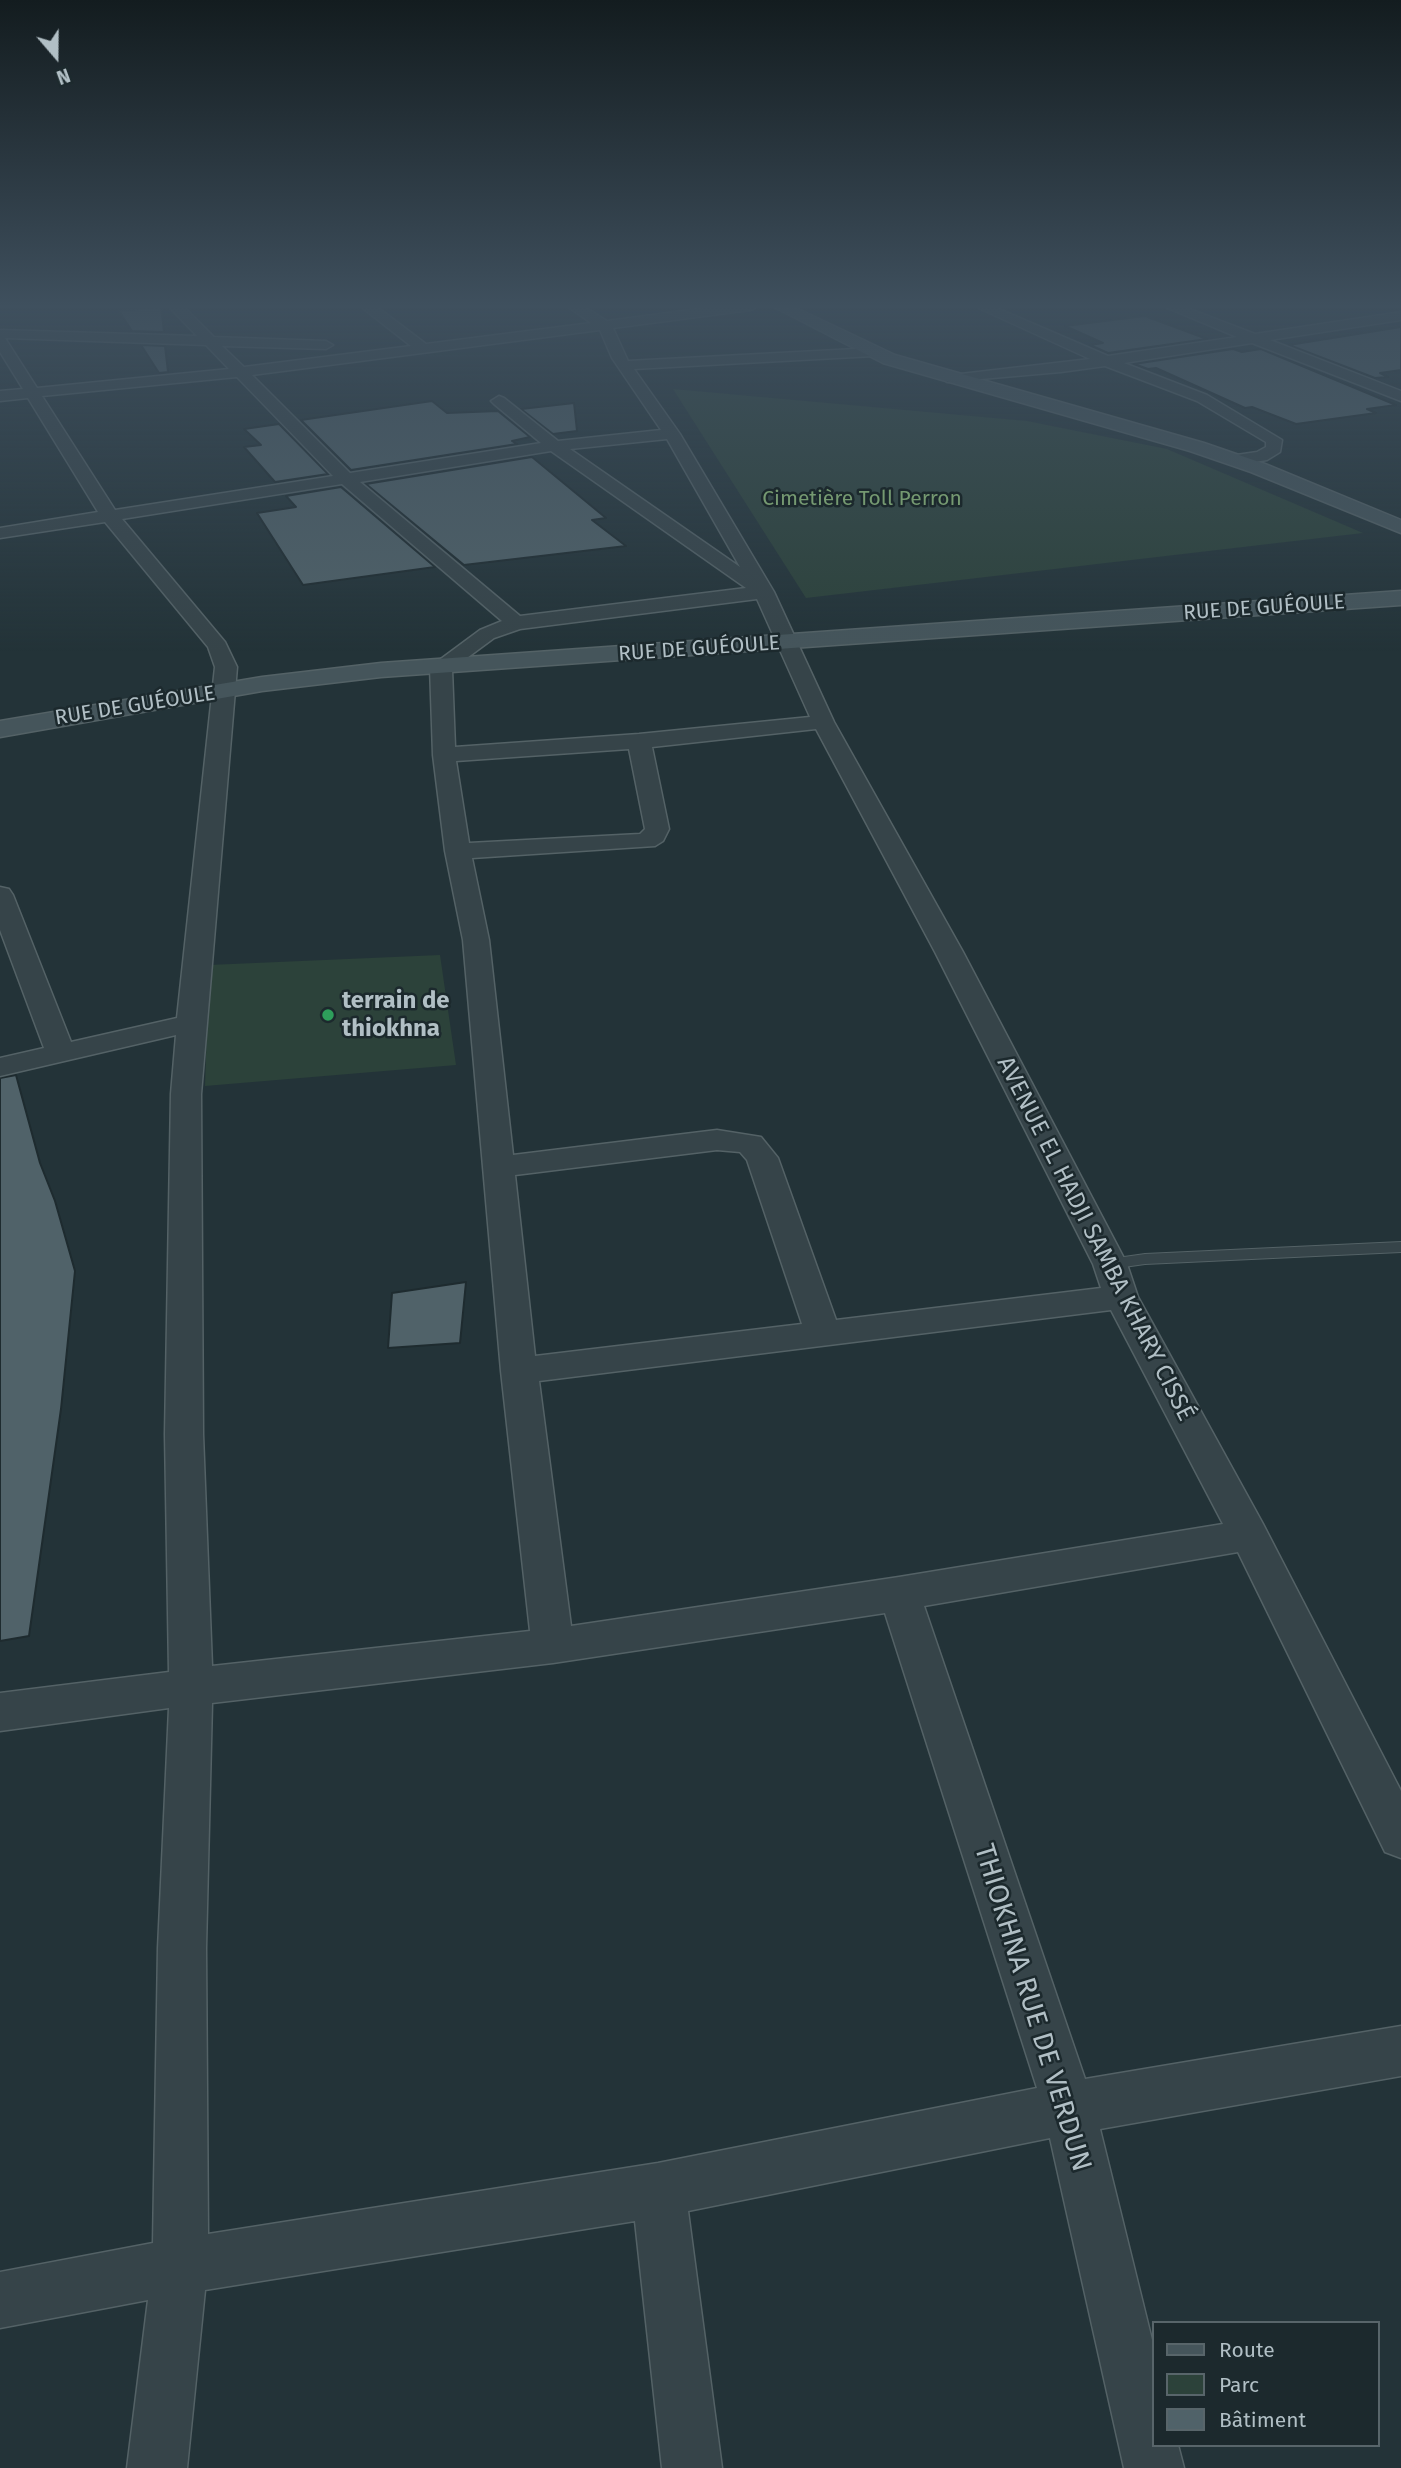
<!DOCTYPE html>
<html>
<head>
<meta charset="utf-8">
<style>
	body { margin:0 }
	#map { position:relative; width:1401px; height:2468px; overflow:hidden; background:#233338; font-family:"Fira Sans",sans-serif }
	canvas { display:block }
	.legend { position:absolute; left:1152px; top:2321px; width:228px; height:126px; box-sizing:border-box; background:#1c292d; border:2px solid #58656a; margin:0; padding:9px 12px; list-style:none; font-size:21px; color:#b1bfc5 }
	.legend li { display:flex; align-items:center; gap:14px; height:35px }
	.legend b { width:35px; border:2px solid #58656a }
	.north { position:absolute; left:21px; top:21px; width:70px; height:70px; -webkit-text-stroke:5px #1c292d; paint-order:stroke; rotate:160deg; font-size:19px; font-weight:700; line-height:28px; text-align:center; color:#b1bfc5 }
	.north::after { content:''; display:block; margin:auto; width:24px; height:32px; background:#b1bfc5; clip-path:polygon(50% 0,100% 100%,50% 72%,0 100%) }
</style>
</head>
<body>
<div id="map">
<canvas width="1401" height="2468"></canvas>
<ul class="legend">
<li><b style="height:9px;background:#45555b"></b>Route</li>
<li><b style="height:19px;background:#2c423a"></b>Parc</li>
<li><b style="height:19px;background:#506269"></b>Bâtiment</li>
</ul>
<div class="north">N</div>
</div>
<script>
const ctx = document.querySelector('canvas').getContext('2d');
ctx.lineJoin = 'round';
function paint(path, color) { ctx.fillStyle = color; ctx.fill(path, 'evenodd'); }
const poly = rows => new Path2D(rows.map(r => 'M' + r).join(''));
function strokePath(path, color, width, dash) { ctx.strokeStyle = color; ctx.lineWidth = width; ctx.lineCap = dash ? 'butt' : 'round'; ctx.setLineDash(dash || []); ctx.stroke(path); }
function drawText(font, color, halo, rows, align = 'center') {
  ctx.font = font + ' "Fira Sans",sans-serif'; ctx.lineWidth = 5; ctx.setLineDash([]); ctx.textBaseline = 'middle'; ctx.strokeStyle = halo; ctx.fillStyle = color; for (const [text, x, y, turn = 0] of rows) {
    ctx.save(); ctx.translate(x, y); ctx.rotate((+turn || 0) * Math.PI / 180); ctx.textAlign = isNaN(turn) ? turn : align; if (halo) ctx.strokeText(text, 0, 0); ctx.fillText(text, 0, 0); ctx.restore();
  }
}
paint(poly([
	[673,389,1027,421,1167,449,1363,533,806,598],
	[440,955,456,1065,205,1086,209,965]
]), '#2c423a');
const building = poly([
	[161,307,164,332,132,331,119,311,161,307],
	[1145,316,1207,339,1108,353,1090,345,1103,343,1065,326,1145,316],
	[1401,327,1401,370,1380,373,1388,377,1375,378,1289,345,1401,327],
	[141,345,165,346,168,372,159,373,141,345],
	[1233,349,1242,352,1261,349,1396,405,1367,409,1376,413,1296,424,1252,407,1245,408,1156,368,1148,369,1134,364,1233,349],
	[432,401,447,413,498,411,530,437,512,441,517,444,351,470,301,420,432,401],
	[574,403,577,431,553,434,521,409,574,403],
	[279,424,328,474,275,482,244,447,261,445,244,429,279,424],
	[532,457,606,518,592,520,626,546,464,565,366,484,532,457],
	[341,487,435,567,303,585,257,513,296,507,286,496,341,487],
	[16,1075,40,1163,55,1201,75,1271,61,1409,29,1636,0,1641,0,1078,16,1075],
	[466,1282,460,1343,388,1348,392,1293,466,1282]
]);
paint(building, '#506269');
strokePath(building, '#1e2b2f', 2);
const lane = poly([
	[1401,1242,1401,1252,1145,1264,1110,1269,1102,1264,1110,1259,1145,1254,1401,1242]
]);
const street = poly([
	[168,306,183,306,214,337,326,341,333,345,326,349,222,346,244,367,411,346,360,306,376,306,426,344,591,323,567,306,583,306,607,321,720,306,758,306,751,310,613,328,628,361,874,348,881,352,874,356,634,369,680,434,774,592,834,722,963,952,1127,1264,1138,1297,1263,1524,1401,1791,1401,1858,1385,1852,1238,1552,924,1606,1085,2079,1401,2026,1401,2076,1100,2129,1154,2348,1154,2445,1178,2445,1184,2468,1124,2468,1050,2138,688,2211,722,2468,662,2468,635,2221,205,2290,187,2468,127,2468,148,2300,0,2328,0,2272,153,2243,158,1948,169,1708,0,1731,0,1693,169,1672,165,1434,171,1094,176,1035,0,1076,0,1058,44,1048,0,930,0,887,9,889,13,895,71,1042,177,1018,215,667,208,647,105,522,0,538,0,528,98,512,28,398,0,401,0,391,23,389,0,352,0,330,197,336,168,306],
	[600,330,612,358,661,430,558,441,504,398,499,396,491,401,494,404,541,443,350,473,252,375,600,330],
	[5,338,206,345,229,369,37,388,5,338],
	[237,377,333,476,115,510,42,396,237,377],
	[667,439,740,567,570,449,667,439],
	[551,451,746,588,520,616,360,482,551,451],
	[342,484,502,621,480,630,430,667,433,755,445,851,463,940,501,1371,530,1631,212,1666,203,1434,201,1094,237,667,225,642,122,519,342,484],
	[757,599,810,717,639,734,455,747,452,669,494,638,520,629,757,599],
	[816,729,935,952,1093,1264,1101,1288,836,1320,778,1158,761,1137,717,1130,513,1155,489,940,472,858,655,846,663,841,669,829,652,747,816,729],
	[629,749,645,829,640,834,469,843,456,761,629,749],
	[717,1150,740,1152,747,1160,802,1324,535,1356,515,1175,717,1150],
	[1111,1310,1223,1524,899,1577,571,1626,539,1381,1111,1310],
	[885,1613,1037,2088,658,2163,208,2234,206,1948,212,1703,553,1663,885,1613],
	[974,306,992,306,1108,356,1237,337,1163,306,1182,306,1255,334,1401,312,1401,320,1270,340,1401,391,1401,401,1252,343,1124,363,1207,395,1282,440,1280,452,1267,460,1236,465,1228,460,1230,456,1257,452,1266,447,1266,442,1197,401,1105,366,1061,372,947,382,945,379,952,375,1090,359,974,306]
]);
const secondary = poly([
	[772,306,792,306,895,355,1204,443,1265,464,1401,520,1401,533,1251,472,1190,451,883,363,772,306],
	[1401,591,1401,605,381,677,262,691,0,737,0,721,262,677,381,663,1401,591]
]);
strokePath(lane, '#546266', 2);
strokePath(street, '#546266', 3);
strokePath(secondary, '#546266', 3);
paint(lane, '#364449');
paint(street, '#364449');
paint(secondary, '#45555b');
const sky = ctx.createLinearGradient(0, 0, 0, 652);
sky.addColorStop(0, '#131c1f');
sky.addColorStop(0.47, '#3f505e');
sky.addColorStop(1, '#3f505e00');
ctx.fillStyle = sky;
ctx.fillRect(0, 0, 1401, 652);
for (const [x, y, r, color] of [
	[328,1015,7,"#2e9e5b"]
]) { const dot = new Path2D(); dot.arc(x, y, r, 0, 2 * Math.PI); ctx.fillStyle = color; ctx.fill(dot); strokePath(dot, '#1c292d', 2.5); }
drawText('21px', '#759971', '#1c292d', [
	["Cimetière Toll Perron",862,499]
]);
drawText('21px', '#b1bfc5', '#1c292d', [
	["RUE DE GUÉOULE",1264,608,-4],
	["RUE DE GUÉOULE",699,649,-4],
	["RUE DE GUÉOULE",135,706,-9]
]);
drawText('bold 24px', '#b1bfc5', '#1c292d', [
	["terrain de",342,1001],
	["thiokhna",342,1029]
], 'left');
drawText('24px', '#b1bfc5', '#1c292d', [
	["AVENUE EL HADJI SAMBA KHARY CISSÉ",1095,1239,63]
]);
drawText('28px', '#b1bfc5', '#1c292d', [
	["THIOKHNA RUE DE VERDUN",1032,2008,73]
]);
</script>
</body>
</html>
